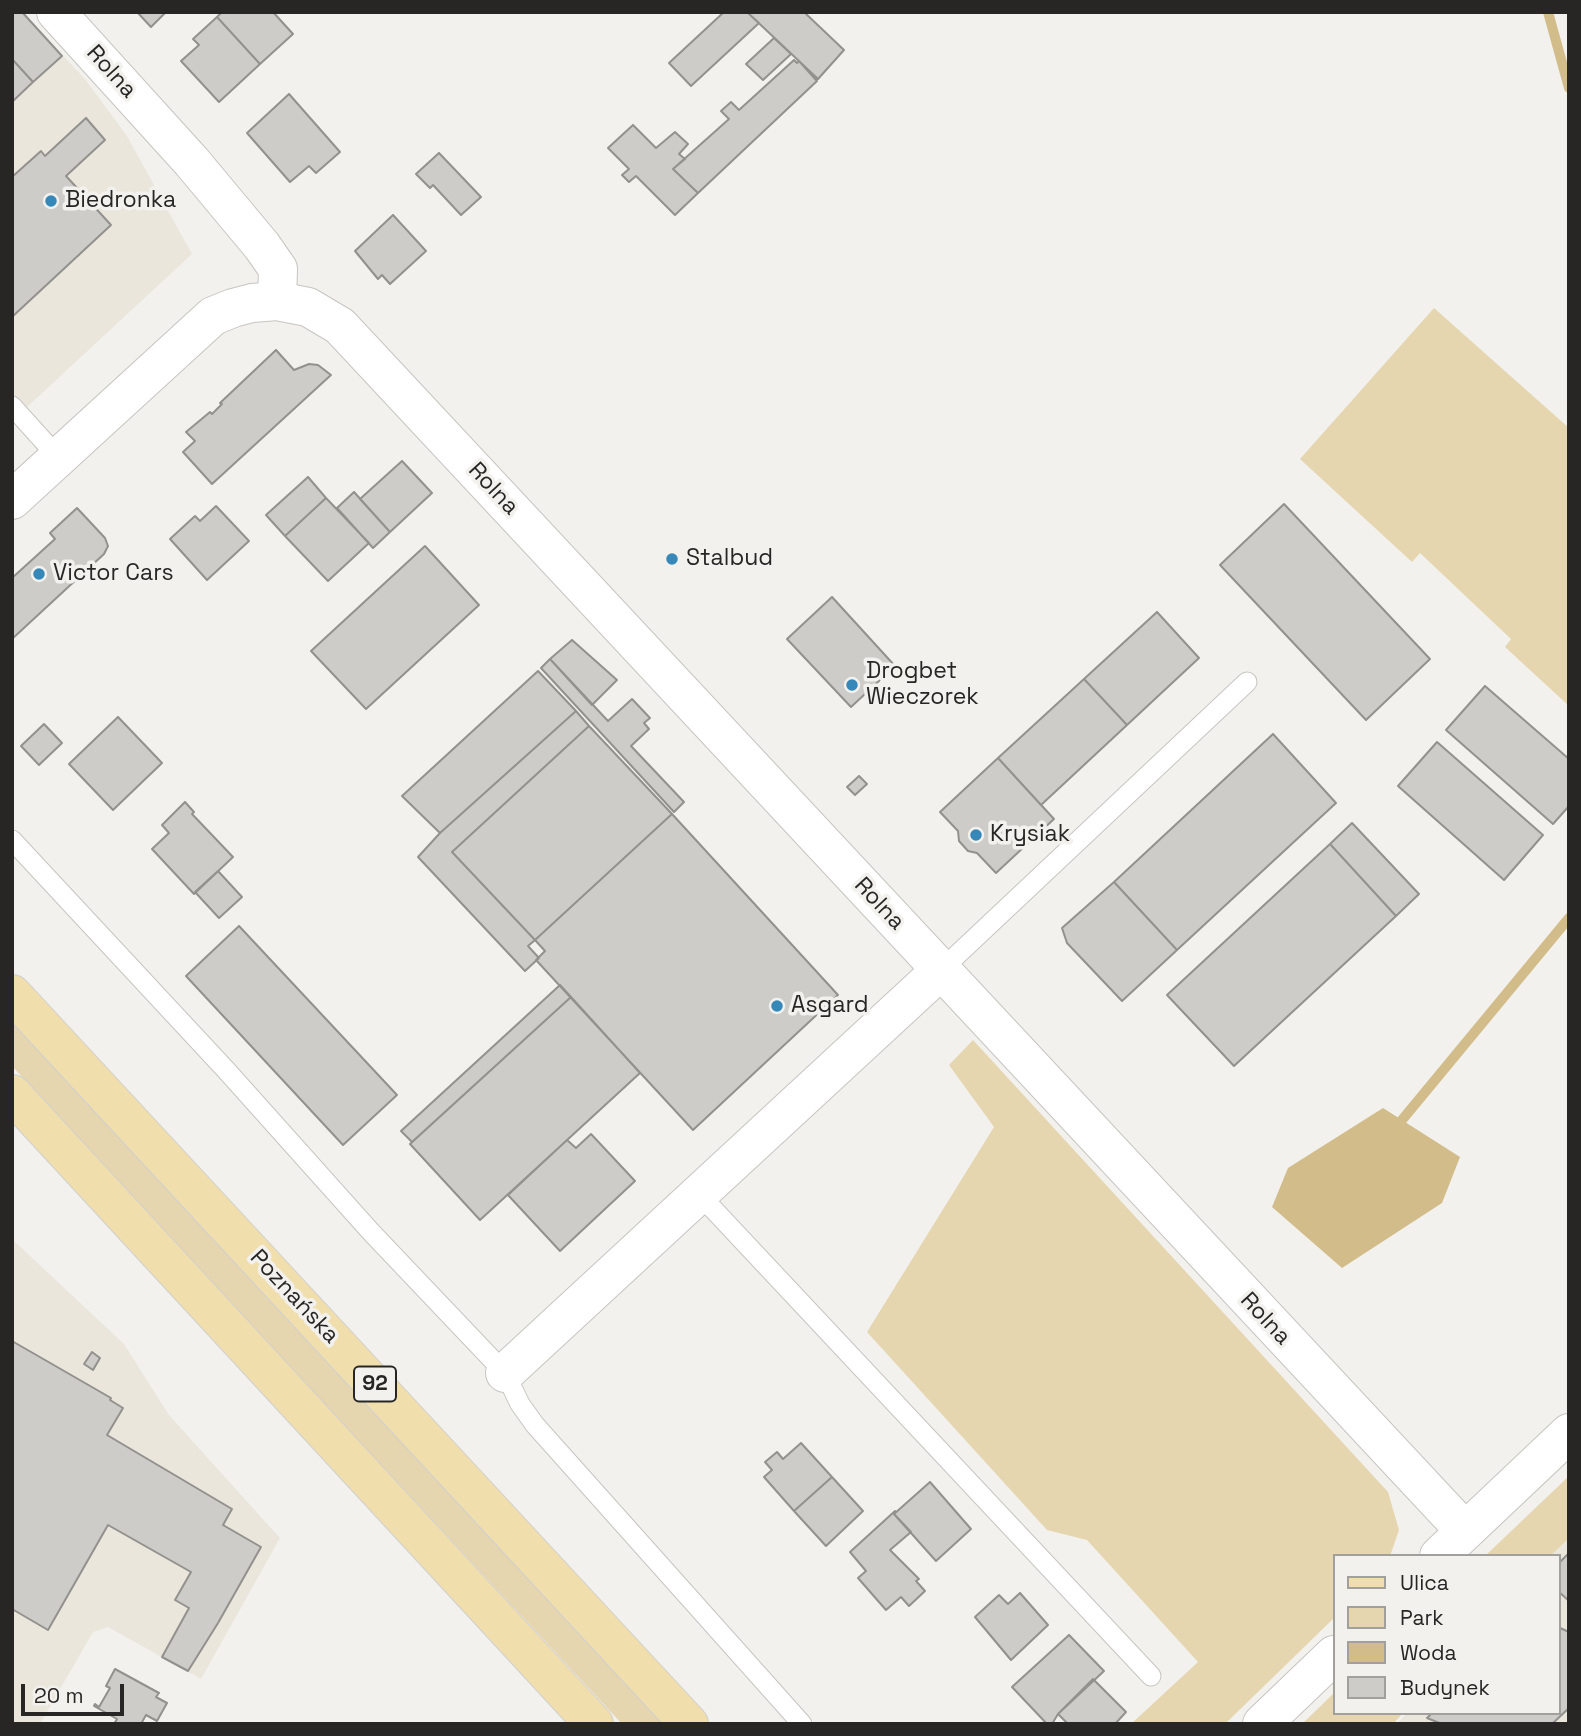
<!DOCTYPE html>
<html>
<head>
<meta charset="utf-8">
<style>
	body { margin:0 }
	#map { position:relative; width:1581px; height:1736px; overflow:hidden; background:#f2f1ed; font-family:"Space Grotesk",sans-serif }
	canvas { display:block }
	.frame { position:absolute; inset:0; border:14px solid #272625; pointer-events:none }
	.legend { position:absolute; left:1333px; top:1554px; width:228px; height:161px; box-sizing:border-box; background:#f2f1ed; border:2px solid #a1a09d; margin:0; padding:9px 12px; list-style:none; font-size:21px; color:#272625 }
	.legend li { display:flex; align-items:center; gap:14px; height:35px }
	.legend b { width:35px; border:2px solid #a1a09d }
	.scale { position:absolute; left:21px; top:1684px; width:103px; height:32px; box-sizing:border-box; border:4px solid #272625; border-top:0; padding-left:9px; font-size:21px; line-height:24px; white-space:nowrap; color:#272625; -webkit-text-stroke:5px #f2f1ed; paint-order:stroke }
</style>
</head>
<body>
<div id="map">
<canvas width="1581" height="1736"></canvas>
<div class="frame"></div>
<ul class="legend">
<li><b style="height:9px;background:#f1dead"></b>Ulica</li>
<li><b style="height:19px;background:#e5d6b0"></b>Park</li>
<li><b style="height:19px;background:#d2bd8a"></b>Woda</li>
<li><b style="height:19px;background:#cdccc8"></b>Budynek</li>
</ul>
<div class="scale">20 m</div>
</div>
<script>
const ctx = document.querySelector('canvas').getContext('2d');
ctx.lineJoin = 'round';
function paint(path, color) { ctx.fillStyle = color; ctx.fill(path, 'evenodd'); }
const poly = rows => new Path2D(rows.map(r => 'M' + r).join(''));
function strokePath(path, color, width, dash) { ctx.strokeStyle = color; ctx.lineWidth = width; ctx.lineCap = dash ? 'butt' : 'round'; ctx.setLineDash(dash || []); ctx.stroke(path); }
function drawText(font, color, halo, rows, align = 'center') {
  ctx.font = font + ' "Space Grotesk",sans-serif'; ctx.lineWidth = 7; ctx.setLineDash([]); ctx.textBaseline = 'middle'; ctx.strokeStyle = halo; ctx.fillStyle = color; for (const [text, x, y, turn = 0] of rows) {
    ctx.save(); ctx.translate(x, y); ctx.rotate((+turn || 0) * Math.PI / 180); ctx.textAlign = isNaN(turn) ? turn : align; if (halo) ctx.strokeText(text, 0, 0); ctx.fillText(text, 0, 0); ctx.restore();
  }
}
paint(poly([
	[12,12,22,12,85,79,127,136,192,254,12,421],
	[12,1239,124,1344,169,1415,280,1538,201,1679,108,1627,93,1632,40,1724,12,1724],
	[1569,1523,1569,1724,1397,1724,1407,1713,1558,1713,1558,1556,1536,1556]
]), '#ebe6dc');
paint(poly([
	[1434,308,1569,428,1569,706,1505,647,1511,639,1420,553,1412,562,1300,459],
	[12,1021,663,1724,622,1724,252,1326,12,1066],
	[973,1040,1388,1492,1399,1530,1390,1556,1334,1556,1334,1618,1225,1724,1131,1724,1198,1662,1087,1540,1047,1530,867,1332,994,1127,949,1065],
	[1569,1476,1569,1538,1550,1556,1485,1556],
	[1334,1693,1334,1713,1403,1713,1393,1724,1302,1724]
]), '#e5d6b0');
paint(poly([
	[1383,1108,1460,1157,1442,1203,1342,1268,1272,1207,1288,1168]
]), '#d2bd8a');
strokePath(poly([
	[1548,12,1569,88],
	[1402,1120,1569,918]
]), '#d2bd8a', 10);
const building = poly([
	[12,12,22,12,62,56,33,82,12,59,12,12],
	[137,12,166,12,151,27,137,12],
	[222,12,273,12,293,34,260,64,217,17,222,12],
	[724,12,747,12,759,23,691,86,669,63,724,12],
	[747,12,804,12,844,50,818,79,747,12],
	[217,17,260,64,219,102,181,61,199,45,193,39,217,17],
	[774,38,791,54,763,80,746,64,774,38],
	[12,59,33,82,12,102,12,59],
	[794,60,797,63,799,61,817,81,698,193,673,169,729,119,721,111,731,102,739,110,794,60],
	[289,94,340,152,316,173,309,166,290,182,247,133,289,94],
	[86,118,105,140,66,176,111,225,12,317,12,177,41,151,45,156,86,118],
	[633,125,656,148,675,132,688,144,679,154,685,159,673,169,698,193,675,215,636,176,629,182,622,175,629,169,608,148,633,125],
	[439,153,481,197,461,215,433,185,430,188,416,174,439,153],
	[393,215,426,251,390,284,382,275,378,279,355,251,393,215],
	[276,350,294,370,309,364,318,365,331,375,212,484,183,452,195,441,186,432,210,412,212,414,222,404,220,403,276,350],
	[402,461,432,493,390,532,360,499,402,461],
	[308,477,326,498,285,536,266,515,308,477],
	[354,492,390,532,373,548,337,508,354,492],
	[326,498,369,543,328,581,285,536,326,498],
	[1284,504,1430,659,1366,720,1220,565,1284,504],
	[216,506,249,541,207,580,170,539,195,516,200,521,216,506],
	[77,508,105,538,108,546,104,554,12,639,12,578,55,539,50,533,77,508],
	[425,546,479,605,366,709,311,651,425,546],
	[832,597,895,666,851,707,787,639,832,597],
	[1157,612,1199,658,1127,725,1084,679,1157,612],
	[572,640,617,680,592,705,550,659,572,640],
	[550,659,608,721,632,699,650,718,644,723,649,729,631,746,684,802,674,812,541,668,550,659],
	[538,671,576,711,440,833,402,796,538,671],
	[1084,679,1127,725,1041,805,998,758,1084,679],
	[1485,686,1569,759,1569,806,1553,824,1446,730,1485,686],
	[576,711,589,726,452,852,535,940,528,946,539,958,525,971,418,857,440,833,576,711],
	[118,717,162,763,113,810,69,764,118,717],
	[44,724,62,743,39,765,21,746,44,724],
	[589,726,672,814,535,940,452,852,589,726],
	[1273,734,1336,803,1177,950,1114,882,1273,734],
	[1437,742,1543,835,1504,880,1398,786,1437,742],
	[998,758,1054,819,996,873,977,853,968,851,959,841,958,831,940,812,998,758],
	[859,776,867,784,855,795,847,787,859,776],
	[185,802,194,812,192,814,233,857,194,894,152,849,169,833,162,825,185,802],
	[672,814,838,995,693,1130,536,960,545,951,535,940,672,814],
	[1352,823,1419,894,1396,916,1330,844,1352,823],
	[1330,844,1396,916,1234,1066,1167,995,1330,844],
	[218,871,242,897,219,918,195,892,218,871],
	[1114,882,1177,950,1122,1001,1067,943,1062,928,1114,882],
	[239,926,397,1095,343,1145,186,976,239,926],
	[560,985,571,997,412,1142,401,1131,560,985],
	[571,997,640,1073,480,1220,410,1144,571,997],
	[591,1134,635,1181,560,1251,508,1195,567,1140,576,1148,591,1134],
	[12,1341,111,1398,110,1400,123,1408,107,1435,232,1509,223,1525,261,1547,218,1623,188,1671,162,1657,189,1608,175,1600,191,1572,108,1525,48,1630,12,1609,12,1341],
	[92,1352,100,1358,93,1370,84,1364,92,1352],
	[801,1443,832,1477,794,1511,764,1477,772,1470,765,1462,777,1452,783,1459,801,1443],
	[832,1477,863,1511,826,1546,794,1511,832,1477],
	[930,1482,971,1529,936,1561,894,1514,930,1482],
	[895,1511,894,1514,911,1532,890,1550,919,1579,916,1581,925,1591,909,1606,901,1597,886,1610,858,1578,866,1571,850,1552,895,1511],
	[1569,1553,1569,1601,1558,1591,1558,1564,1569,1553],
	[1020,1593,1048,1625,1011,1660,975,1617,999,1595,1008,1604,1020,1593],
	[1558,1627,1569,1632,1569,1708,1552,1724,1442,1724,1427,1718,1432,1713,1558,1713,1558,1627],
	[1069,1635,1104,1671,1058,1714,1052,1724,1047,1724,1012,1687,1069,1635],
	[115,1669,159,1693,156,1697,167,1703,157,1721,146,1715,141,1724,114,1724,117,1719,94,1706,95,1704,99,1707,110,1688,106,1686,115,1669],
	[1093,1679,1126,1712,1115,1724,1068,1724,1058,1714,1093,1679]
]);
paint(building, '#cdccc8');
strokePath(building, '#92918d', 2);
const service = poly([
	[12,406,58,457],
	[12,840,226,1070,371,1232,505,1373,520,1404,535,1425,802,1724],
	[941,970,1247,682],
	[699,1194,1151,1676]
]);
const minor = poly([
	[56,12,192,162,262,246,278,269,277,301],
	[505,1373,941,970]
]);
const tertiary = poly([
	[12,500,213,316,233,308,252,303,277,301,308,307,340,326,1465,1531],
	[1439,1556,1569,1433],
	[1262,1724,1334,1655]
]);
const primary = poly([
	[12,994,689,1724],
	[12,1094,594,1724]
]);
strokePath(service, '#c7c5c1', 21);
strokePath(minor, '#c7c5c1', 40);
strokePath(tertiary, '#c7c5c1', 40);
strokePath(primary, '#cfcfcf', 40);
strokePath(service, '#fff', 19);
strokePath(minor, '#fff', 38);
strokePath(tertiary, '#fff', 38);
strokePath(primary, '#f1dead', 38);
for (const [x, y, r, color] of [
	[51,201,7,"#3688b9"],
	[672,559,7,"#3688b9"],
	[39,574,7,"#3688b9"],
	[852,685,7,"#3688b9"],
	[976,835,7,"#3688b9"],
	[777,1006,7,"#3688b9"]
]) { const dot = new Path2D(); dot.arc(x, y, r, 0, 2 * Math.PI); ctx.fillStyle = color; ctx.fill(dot); strokePath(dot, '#f2f1ed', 2.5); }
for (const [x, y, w] of [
	[375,1384,42]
]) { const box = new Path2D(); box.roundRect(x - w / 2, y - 17.5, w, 35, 5); ctx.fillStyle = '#f2f1ed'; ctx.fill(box); strokePath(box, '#272625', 2); }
drawText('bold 21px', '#272625', null, [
	["92",375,1384]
]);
drawText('23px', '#272625', '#f2f1ed', [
	["Rolna",111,72,48],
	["Rolna",493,489,47],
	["Rolna",879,904,47],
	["Poznańska",294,1297,47],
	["Rolna",1265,1319,47]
]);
drawText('23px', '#272625', '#f2f1ed', [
	["Biedronka",65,201],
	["Stalbud",686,559],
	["Victor Cars",53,574],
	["Drogbet",866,672],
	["Wieczorek",866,698],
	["Krysiak",990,835],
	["Asgard",791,1006]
], 'left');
</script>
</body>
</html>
